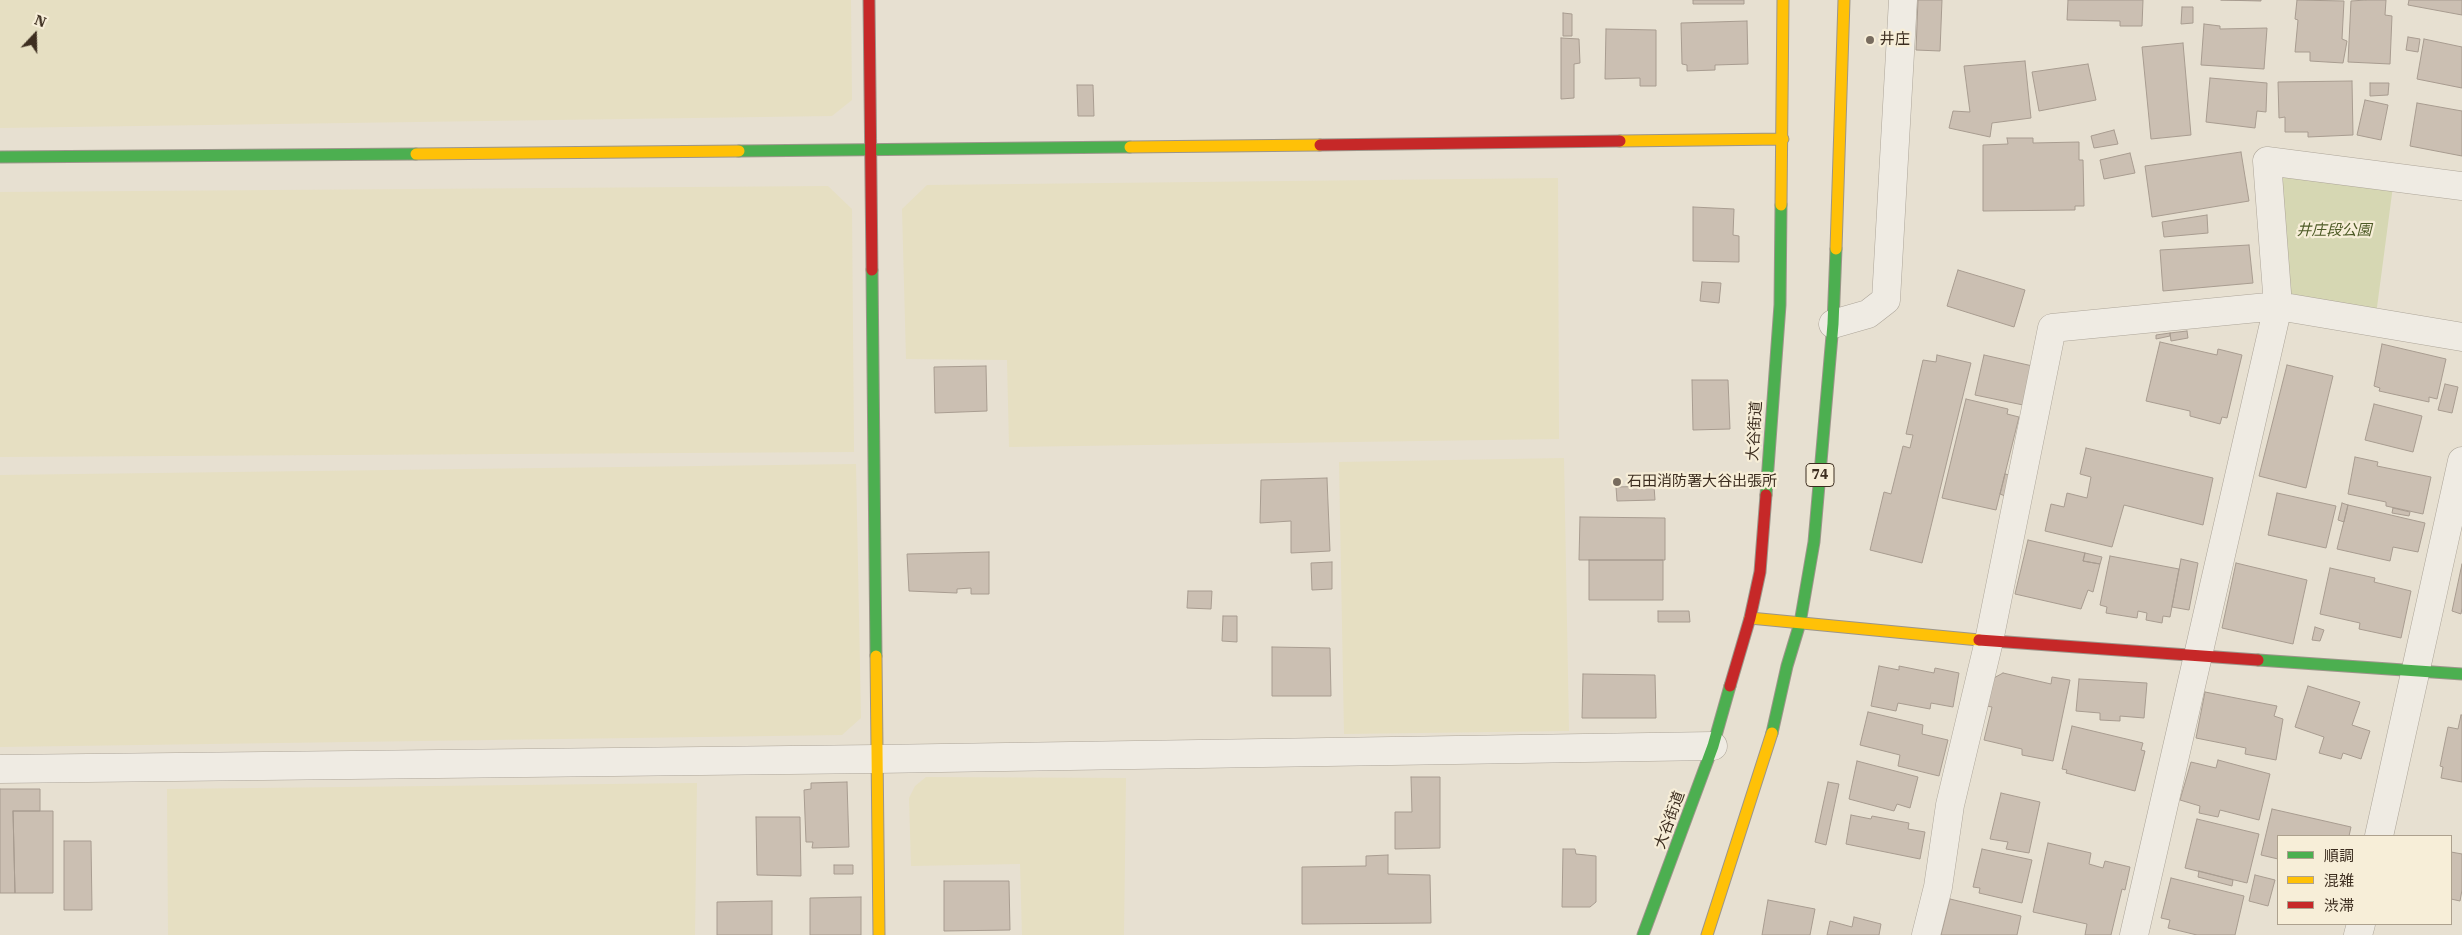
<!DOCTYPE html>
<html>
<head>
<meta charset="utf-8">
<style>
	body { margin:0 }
	#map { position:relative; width:2462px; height:935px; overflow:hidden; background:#e7e0d1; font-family:"IBM Plex Serif","Noto Sans JP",serif }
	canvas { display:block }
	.legend { position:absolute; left:2277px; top:835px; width:175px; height:90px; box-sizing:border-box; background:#f7eed8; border:1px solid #ada18e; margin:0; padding:6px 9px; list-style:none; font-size:15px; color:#3d2e20 }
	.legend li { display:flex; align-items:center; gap:10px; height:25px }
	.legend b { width:25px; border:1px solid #ada18e }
	.north { position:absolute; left:10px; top:10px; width:50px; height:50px; -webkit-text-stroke:4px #f7eed8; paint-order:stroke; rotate:21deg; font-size:14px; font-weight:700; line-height:20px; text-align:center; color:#3d2e20 }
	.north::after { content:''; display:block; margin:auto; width:18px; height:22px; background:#3d2e20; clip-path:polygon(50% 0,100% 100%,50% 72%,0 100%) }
</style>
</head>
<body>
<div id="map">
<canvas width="2462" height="935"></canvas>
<ul class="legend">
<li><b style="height:6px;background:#4caf50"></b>順調</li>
<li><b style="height:6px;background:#ffc107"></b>混雑</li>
<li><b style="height:6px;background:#c62828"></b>渋滞</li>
</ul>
<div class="north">N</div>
</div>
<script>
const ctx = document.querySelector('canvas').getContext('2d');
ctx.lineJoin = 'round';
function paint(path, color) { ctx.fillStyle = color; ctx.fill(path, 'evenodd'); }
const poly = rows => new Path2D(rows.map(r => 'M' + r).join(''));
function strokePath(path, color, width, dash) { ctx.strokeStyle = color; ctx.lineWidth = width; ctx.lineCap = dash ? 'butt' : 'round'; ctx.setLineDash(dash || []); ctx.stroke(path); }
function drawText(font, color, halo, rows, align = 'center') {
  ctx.font = font + ' "IBM Plex Serif","Noto Sans JP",serif'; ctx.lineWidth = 4.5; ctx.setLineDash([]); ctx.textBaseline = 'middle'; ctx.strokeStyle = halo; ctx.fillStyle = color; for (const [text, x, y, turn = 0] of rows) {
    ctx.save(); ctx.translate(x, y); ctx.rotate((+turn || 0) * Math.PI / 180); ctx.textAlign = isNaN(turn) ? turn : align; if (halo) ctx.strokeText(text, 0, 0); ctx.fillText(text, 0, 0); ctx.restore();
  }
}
paint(poly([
	[0,0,851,0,852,100,832,116,0,128],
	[1558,178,1559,439,1009,447,1007,360,906,359,902,209,927,185],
	[828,186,852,209,854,452,0,457,0,192],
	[1564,458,1569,731,1344,734,1339,462],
	[856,464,861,718,842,735,0,747,0,475],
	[926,777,1126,778,1124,935,1022,935,1020,864,911,866,909,798,915,786],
	[697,783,695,935,168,935,167,789]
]), '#e6dfc2');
paint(poly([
	[2293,170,2393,186,2376,315,2297,302,2284,288,2280,180]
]), '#d6d7b3');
const building = poly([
	[1693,0,1744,0,1744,4,1693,4,1693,0],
	[1918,0,1942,0,1940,51,1916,50,1918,0],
	[2068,0,2143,0,2142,26,2120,26,2120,21,2067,20,2068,0],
	[2221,0,2261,0,2261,1,2221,0],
	[2297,0,2344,1,2342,39,2347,41,2343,63,2310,61,2310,52,2295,52,2298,20,2295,19,2297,0],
	[2366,0,2386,0,2385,15,2392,16,2390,64,2348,62,2351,1,2366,0],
	[2409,0,2462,0,2462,15,2408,5,2409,0],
	[2182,7,2193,7,2193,23,2181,24,2182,7],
	[1563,13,1572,14,1572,36,1563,36,1563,13],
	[1747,21,1748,64,1715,65,1715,70,1687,71,1687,65,1682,64,1681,23,1747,21],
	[2204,24,2220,26,2220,29,2267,28,2264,69,2201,65,2204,24],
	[1606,29,1656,30,1656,86,1640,86,1640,78,1605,79,1606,29],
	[2408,37,2420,39,2418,52,2406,50,2408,37],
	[1561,38,1579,39,1580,63,1574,64,1574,98,1561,99,1561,38],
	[2424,39,2462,47,2462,88,2417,79,2424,39],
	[2183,43,2191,135,2151,139,2142,47,2183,43],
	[2025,61,2031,118,1992,123,1990,137,1949,128,1953,111,1970,112,1964,66,2025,61],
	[2088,64,2096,100,2039,111,2032,72,2088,64],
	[2210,78,2267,83,2266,112,2257,111,2255,128,2206,122,2210,78],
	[2352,81,2353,135,2308,137,2308,132,2285,132,2285,117,2279,118,2278,82,2352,81],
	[2370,83,2389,83,2388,95,2370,96,2370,83],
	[1077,85,1093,85,1094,116,1078,116,1077,85],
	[2365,100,2388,105,2381,140,2357,135,2365,100],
	[2417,103,2462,111,2462,156,2410,146,2417,103],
	[2114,130,2118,144,2094,148,2091,136,2114,130],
	[2007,138,2033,138,2033,143,2079,142,2079,160,2083,160,2084,206,2075,206,2075,210,1983,211,1983,145,2008,144,2007,138],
	[2241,152,2249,201,2152,217,2145,166,2241,152],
	[2130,153,2135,173,2104,179,2100,160,2130,153],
	[1693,207,1734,209,1733,235,1739,236,1739,262,1693,261,1693,207],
	[2207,215,2208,233,2164,237,2162,222,2207,215],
	[2249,245,2253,283,2163,291,2160,250,2249,245],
	[1958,270,2025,290,2014,327,1947,306,1958,270],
	[1702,282,1721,283,1719,303,1700,301,1702,282],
	[2187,331,2188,338,2171,341,2170,333,2187,331],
	[2170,333,2170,336,2156,339,2156,335,2170,333],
	[2160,342,2217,355,2218,349,2242,355,2227,418,2222,417,2220,424,2190,416,2190,411,2146,401,2160,342],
	[2382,344,2446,359,2437,399,2429,397,2429,402,2379,391,2380,388,2374,386,2382,344],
	[1937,355,1971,363,1922,563,1870,550,1884,492,1891,494,1903,446,1910,448,1913,435,1906,434,1923,360,1936,362,1937,355],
	[1984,355,2037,367,2028,406,1975,395,1984,355],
	[2287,365,2333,376,2306,488,2259,476,2287,365],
	[986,366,987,411,935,413,934,367,986,366],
	[1692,380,1728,380,1730,429,1693,430,1692,380],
	[2445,384,2458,387,2452,413,2438,410,2445,384],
	[1966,399,2008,409,2007,414,2019,417,1996,510,1942,498,1966,399],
	[2374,404,2422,416,2413,452,2365,440,2374,404],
	[2086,448,2213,478,2203,525,2124,505,2112,547,2045,531,2051,504,2064,507,2067,493,2087,498,2091,477,2080,474,2086,448],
	[2355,457,2378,462,2377,466,2431,477,2423,514,2386,506,2386,502,2348,494,2355,457],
	[2005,474,2010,475,2005,496,2000,494,2005,474],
	[1327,478,1330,551,1291,553,1291,521,1260,523,1261,480,1327,478],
	[1654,486,1655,500,1617,501,1616,487,1654,486],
	[2277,493,2336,506,2326,548,2268,535,2277,493],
	[2342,503,2348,505,2344,522,2338,520,2342,503],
	[2348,505,2425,523,2418,552,2393,547,2390,561,2337,549,2348,505],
	[2393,508,2410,512,2409,516,2392,513,2393,508],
	[1580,517,1665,518,1665,560,1579,560,1580,517],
	[2028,540,2085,553,2083,561,2100,564,2093,592,2088,590,2081,609,2015,594,2028,540],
	[989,552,989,594,971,594,971,588,957,589,957,593,909,591,907,554,989,552],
	[2085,553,2102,557,2100,564,2083,561,2085,553],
	[2110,556,2179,569,2170,617,2163,616,2162,623,2146,620,2147,613,2138,611,2137,618,2106,613,2107,607,2100,605,2110,556],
	[2181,559,2198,563,2189,610,2172,607,2181,559],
	[1589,560,1663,560,1663,600,1589,600,1589,560],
	[1332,562,1332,589,1312,590,1311,563,1332,562],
	[2236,563,2307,580,2293,644,2222,628,2236,563],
	[2462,564,2462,608,2461,614,2452,611,2462,564],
	[2330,568,2375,578,2374,582,2411,591,2401,638,2359,629,2360,623,2320,614,2330,568],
	[1188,591,1212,591,1211,609,1187,608,1188,591],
	[1658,611,1689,611,1690,622,1658,622,1658,611],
	[1223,616,1237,616,1237,642,1222,641,1223,616],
	[2315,627,2324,630,2320,641,2312,640,2315,627],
	[1272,647,1330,648,1331,696,1272,696,1272,647],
	[1879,666,1899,670,1899,666,1934,673,1935,668,1959,673,1953,707,1931,703,1930,709,1898,703,1896,711,1871,706,1879,666],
	[2003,673,2051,684,2052,677,2070,680,2053,761,2022,755,2022,749,1984,740,1992,707,1986,706,1992,679,2003,673],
	[1583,674,1655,675,1656,718,1582,718,1583,674],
	[2079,679,2147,683,2144,718,2120,716,2120,721,2100,720,2100,713,2076,711,2079,679],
	[2308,686,2360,702,2352,725,2370,731,2361,759,2343,753,2341,759,2319,753,2324,737,2295,727,2308,686],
	[2205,692,2277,706,2274,716,2283,719,2276,760,2245,754,2246,748,2196,738,2205,692],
	[1868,712,1923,725,1922,734,1948,740,1939,776,1898,766,1900,755,1860,745,1868,712],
	[2461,715,2462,715,2462,782,2441,778,2443,767,2440,766,2448,727,2458,729,2461,715],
	[2072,726,2143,743,2141,750,2145,751,2135,791,2066,773,2067,770,2062,769,2072,726],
	[2218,760,2270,774,2259,820,2220,810,2218,817,2199,813,2200,806,2180,800,2191,762,2216,768,2218,760],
	[1857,761,1918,777,1910,808,1897,804,1894,811,1849,799,1857,761],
	[1411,777,1440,777,1440,848,1395,849,1395,812,1412,812,1411,777],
	[847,782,849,847,812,848,813,842,806,842,804,790,811,789,811,783,847,782],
	[1828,782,1839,784,1826,845,1815,842,1828,782],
	[0,789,40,789,40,811,13,811,15,893,0,893,0,789],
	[2001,793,2040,802,2029,853,2006,849,2008,842,1990,839,2001,793],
	[2272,809,2351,827,2349,836,2278,836,2278,859,2261,855,2272,809],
	[13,811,53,811,53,893,15,893,13,811],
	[1851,815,1871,819,1872,816,1909,823,1908,829,1925,832,1920,859,1846,844,1851,815],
	[756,817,800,817,801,876,757,875,756,817],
	[2197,819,2259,834,2247,883,2185,868,2197,819],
	[64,841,91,841,92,910,64,910,64,841],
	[2048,843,2091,853,2089,864,2103,868,2105,861,2130,867,2125,890,2122,889,2111,935,2085,935,2087,924,2033,912,2048,843],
	[1563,849,1575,849,1576,854,1596,856,1596,902,1590,907,1562,907,1563,849],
	[1982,849,2032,860,2022,903,1979,893,1980,888,1973,887,1982,849],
	[2451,852,2462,854,2462,890,2460,901,2451,899,2451,852],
	[1388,855,1388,874,1430,875,1431,923,1302,924,1302,867,1366,866,1366,856,1388,855],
	[834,865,853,865,853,874,834,874,834,865],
	[2199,871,2233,880,2232,886,2198,877,2199,871],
	[2255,875,2275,880,2268,906,2249,901,2255,875],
	[2171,878,2244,896,2235,935,2197,935,2168,928,2170,920,2161,918,2171,878],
	[944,881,1009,881,1010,930,944,931,944,881],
	[861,897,861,935,810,935,810,898,861,897],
	[1950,899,2021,916,2017,935,1941,935,1950,899],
	[1768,900,1815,909,1810,935,1762,935,1768,900],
	[772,901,772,935,717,935,717,902,772,901],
	[1854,917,1881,924,1879,935,1827,935,1830,921,1852,927,1854,917]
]);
paint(building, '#cbbfb2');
strokePath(building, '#a89c90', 1);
const street = poly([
	[1833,324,1868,314,1886,300,1903,0],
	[0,769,877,759,1713,746],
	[2379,836,2462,461],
	[1926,935,1938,887,1950,805,1989,641,2052,328,2278,306,2462,337],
	[2134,935,2278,306,2267,161,2462,186],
	[2358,935,2361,924]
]);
const fast = poly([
	[739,151,1130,147],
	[0,157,416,154],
	[872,270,876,656],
	[1766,495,1780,305,1781,205],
	[2258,660,2462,674],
	[1772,733,1787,666,1800,623,1814,542,1833,324,1836,249],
	[1643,935,1713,746,1730,686]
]);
const slow = poly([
	[1620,141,1783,139],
	[1130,147,1320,145],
	[416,154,739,151],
	[1781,205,1783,0],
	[1836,249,1844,0],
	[1750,618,1979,640],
	[876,656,879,935],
	[1707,935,1772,733]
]);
const jam = poly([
	[869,0,872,270],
	[1320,145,1620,141],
	[1979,640,2258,660],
	[1730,686,1750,618,1760,572,1766,495]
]);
strokePath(street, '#ada599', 29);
strokePath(fast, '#9c958a', 13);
strokePath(slow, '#9c958a', 13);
strokePath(jam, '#9c958a', 13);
strokePath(street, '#efebe3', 28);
strokePath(fast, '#4caf50', 11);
strokePath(slow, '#ffc107', 11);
strokePath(jam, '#c62828', 11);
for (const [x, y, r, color] of [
	[1870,40,5,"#786c5e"],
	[1617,482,5,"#786c5e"]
]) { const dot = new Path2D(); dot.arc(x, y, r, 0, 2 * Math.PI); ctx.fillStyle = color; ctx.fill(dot); strokePath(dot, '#f7eed8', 2); }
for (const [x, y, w] of [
	[1820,475,28]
]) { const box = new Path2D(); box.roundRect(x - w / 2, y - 11.5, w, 23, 4); ctx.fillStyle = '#f7eed8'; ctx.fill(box); strokePath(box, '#3d2e20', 1); }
drawText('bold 14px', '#3d2e20', null, [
	["74",1820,475]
]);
drawText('15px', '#3d2e20', '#f7eed8', [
	["井庄",1880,40],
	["石田消防署大谷出張所",1627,482]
], 'left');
drawText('italic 15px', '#4d5a26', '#f7eed8', [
	["井庄段公園",2334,231]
]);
drawText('15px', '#3d2e20', '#f7eed8', [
	["大谷街道",1755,431,-86],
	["大谷街道",1670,820,-70]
]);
</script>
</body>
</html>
